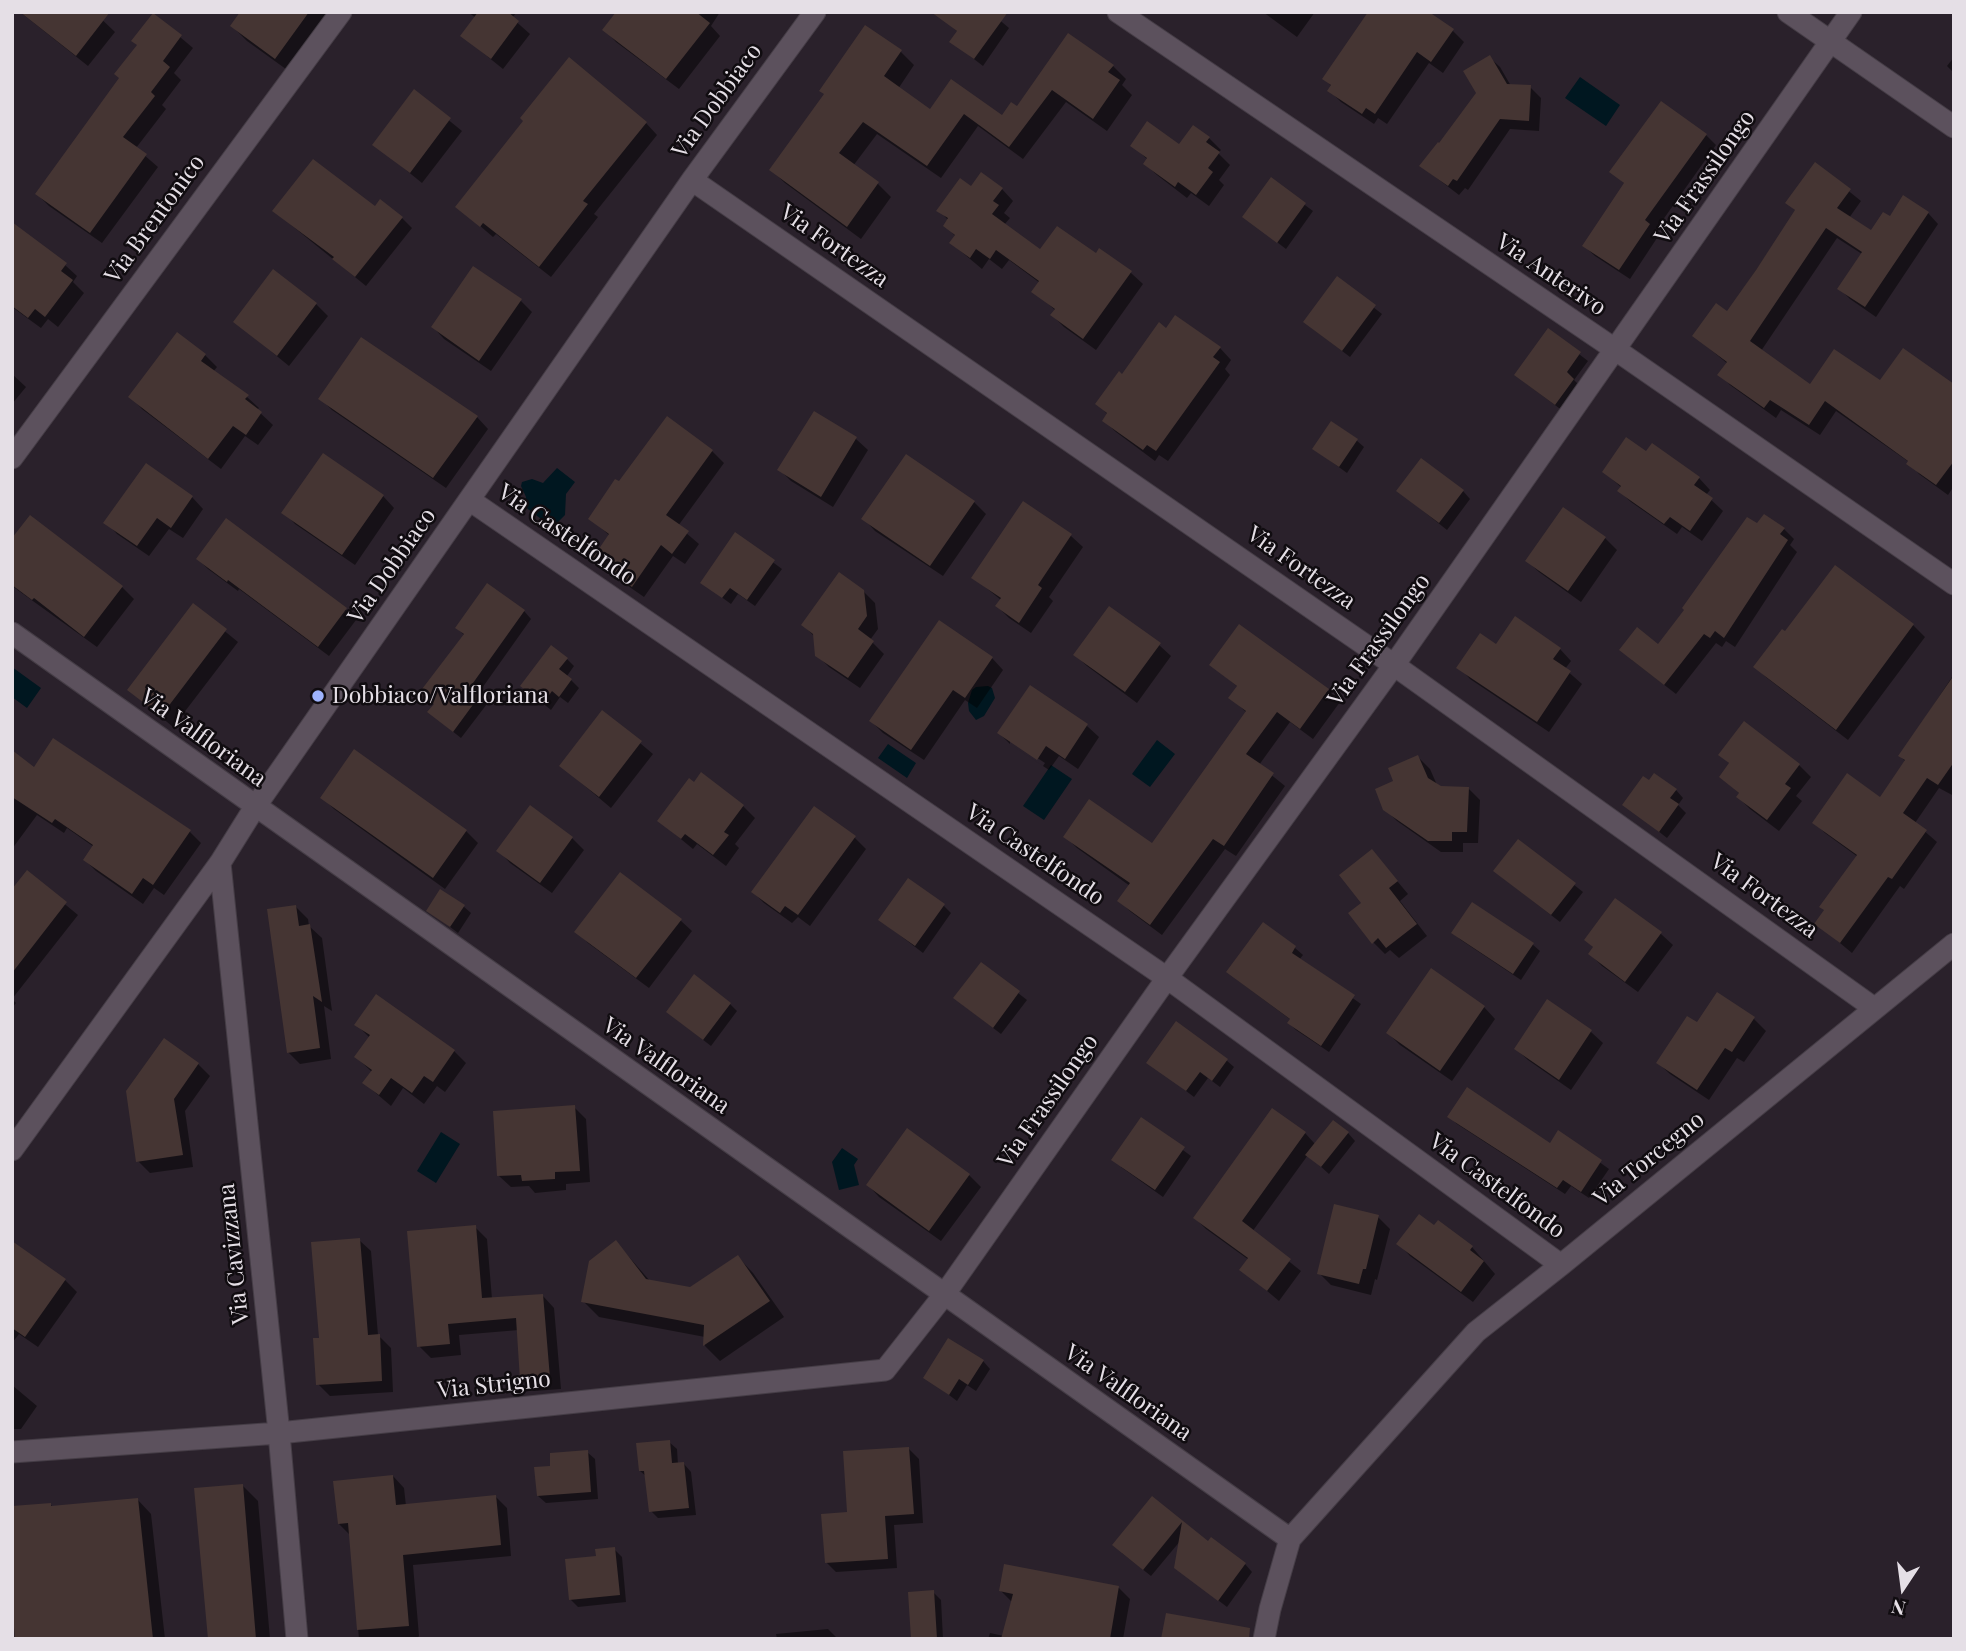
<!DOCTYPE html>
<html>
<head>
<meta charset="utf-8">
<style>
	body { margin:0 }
	#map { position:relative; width:1966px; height:1651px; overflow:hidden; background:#2a212b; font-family:"Playfair Display",serif }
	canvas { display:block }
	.frame { position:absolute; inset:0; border:14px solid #e5dfe6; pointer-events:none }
	.north { position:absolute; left:1868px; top:1553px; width:70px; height:70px; -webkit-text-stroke:5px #100c10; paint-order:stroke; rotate:193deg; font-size:19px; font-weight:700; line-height:28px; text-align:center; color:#e5dfe6 }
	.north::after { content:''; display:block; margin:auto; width:24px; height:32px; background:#e5dfe6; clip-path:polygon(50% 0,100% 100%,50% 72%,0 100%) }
</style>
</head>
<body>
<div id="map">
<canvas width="1966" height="1651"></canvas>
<div class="frame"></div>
<div class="north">N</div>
</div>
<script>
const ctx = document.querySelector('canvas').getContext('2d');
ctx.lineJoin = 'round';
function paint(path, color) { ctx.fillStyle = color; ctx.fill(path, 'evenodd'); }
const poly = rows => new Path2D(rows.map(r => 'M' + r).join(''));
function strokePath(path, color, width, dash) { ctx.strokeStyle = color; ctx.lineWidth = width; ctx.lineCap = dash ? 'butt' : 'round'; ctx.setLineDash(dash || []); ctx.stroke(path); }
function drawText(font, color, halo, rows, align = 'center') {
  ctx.font = font + ' "Playfair Display",serif'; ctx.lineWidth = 5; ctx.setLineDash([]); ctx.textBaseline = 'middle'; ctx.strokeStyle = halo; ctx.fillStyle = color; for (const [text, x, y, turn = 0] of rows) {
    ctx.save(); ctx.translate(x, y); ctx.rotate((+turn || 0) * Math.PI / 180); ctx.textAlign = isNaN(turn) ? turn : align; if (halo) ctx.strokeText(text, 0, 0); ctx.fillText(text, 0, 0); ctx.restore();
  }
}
paint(poly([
	[1580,77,1620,105,1606,126,1565,98],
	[557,468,575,482,566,494,565,515,554,526,549,525,524,506,526,497,521,486,522,482,532,479,543,483],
	[12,667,41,688,27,708,12,697],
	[988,686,992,688,995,698,984,716,976,720,969,711,968,703,972,690,976,687],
	[1157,740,1175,754,1150,787,1132,774],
	[888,744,916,763,907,778,878,758],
	[1051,765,1072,779,1044,820,1023,806],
	[441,1132,460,1144,436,1183,417,1171],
	[842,1148,858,1159,854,1165,859,1185,839,1190,832,1162]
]), '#001720');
paint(poly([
	[20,12,94,12,115,32,88,66],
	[243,12,334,12,290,72,247,41,232,26],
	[468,12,517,12,512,18,530,34,503,69,462,36,476,18],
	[618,12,720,12,711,26,720,36,679,89,616,42,605,30],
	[990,12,1009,28,983,66,952,42,958,32,939,16],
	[1263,12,1315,12,1297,37],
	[154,15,193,48,174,73,181,80,162,105,166,109,136,148,158,167,102,243,49,206,37,194,121,79],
	[865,27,901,52,914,65,898,89,930,111,1002,117,1017,108,1069,36,1113,66,1126,79,1122,85,1132,95,1107,131,1066,102,1023,159,978,126,941,178,877,134,853,166,878,184,891,197,861,239,785,183,771,170,825,95],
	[1453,31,1464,42,1443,73,1429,63,1387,124,1378,118,1374,124,1341,102,1330,91,1332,87,1325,79],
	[1489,57,1500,67,1511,86,1530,87,1541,98,1539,131,1510,129,1468,190,1465,188,1459,195,1421,166,1440,146,1478,93],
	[1954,57,1954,73,1947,66],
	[414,92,462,131,422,183,374,144],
	[646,123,657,135,594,214,598,217,551,277,496,234,493,237,458,207],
	[1706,135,1716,145,1655,231,1659,235,1630,279,1595,256,1584,246,1625,184,1612,172],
	[1209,138,1221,150,1218,153,1230,165,1219,180,1224,185,1209,206,1191,193,1187,198,1157,175,1145,164,1148,160,1132,145,1180,147],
	[1815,164,1861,201,1849,218,1871,233,1890,218,1928,213,1938,224,1876,317,1850,299,1839,288,1862,254,1837,238,1761,351,1811,387,1881,382,1954,386,1954,486,1948,495,1919,474,1909,462,1836,411,1820,435,1781,410,1776,418,1730,385,1720,374,1728,364,1694,336,1727,313,1796,211,1787,202],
	[1271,180,1313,211,1286,249,1244,217],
	[971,189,1002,189,1013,201,1004,213,1010,218,1004,225,1041,251,1096,256,1100,250,1131,273,1143,284,1096,350,1064,327,1052,315,1056,311,1034,291,1040,283,1009,260,1002,269,989,259,982,269,951,243,956,237,945,225,948,220,939,210],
	[375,208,402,218,412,228,366,286,285,220],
	[12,231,65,265,77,276,73,282,84,293,58,327,48,319,41,328,12,307],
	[1337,279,1382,314,1350,357,1313,329],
	[521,301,532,312,491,371,444,339,433,327],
	[316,304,328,316,289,366,235,322],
	[1167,330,1220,348,1231,360,1225,369,1230,375,1168,461,1159,455,1155,461,1116,432,1104,421,1108,415,1098,404],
	[1549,331,1588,361,1574,380,1581,387,1563,411,1524,382],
	[177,334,205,355,217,367,213,372,247,397,259,408,257,410,273,425,258,445,245,436,221,469,142,409,131,397],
	[12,374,26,387,12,404],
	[320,398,477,417,488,429,446,488,332,410],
	[815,413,856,439,868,450,833,507,791,481,780,470],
	[1356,440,1364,447,1347,473,1314,449],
	[712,451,724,463,678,526,699,544,685,564,673,556,644,597,605,570,594,558,610,536,590,518,619,484],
	[1647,454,1699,478,1710,490,1706,495,1723,511,1702,541,1682,527,1677,534,1631,502,1619,491,1622,488,1604,472],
	[1398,491,1463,491,1470,499,1447,530],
	[383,496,394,508,355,565,295,524,284,512],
	[192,497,203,509,183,538,169,529,149,556,117,534,106,522],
	[974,502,986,514,943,576,875,531,864,519],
	[1024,504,1071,536,1083,547,1049,597,1053,601,1031,633,1009,618,997,606,1001,600,974,578],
	[1563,509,1605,538,1617,550,1581,602,1539,572,1527,561],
	[31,517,122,587,134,599,97,647,12,586,12,541],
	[1758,526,1784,529,1794,539,1790,545,1797,552,1735,647,1726,641,1722,647,1716,643,1676,694,1632,660,1658,646],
	[736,535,782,569,755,606,738,594,731,604,702,583],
	[198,559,346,610,356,620,329,656,239,589,238,591,208,569],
	[863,591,875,603,878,629,870,640,884,654,860,688,829,667,817,655,815,637,803,625],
	[194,606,238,642,173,727,129,690],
	[524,611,531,619,480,691,490,700,461,738,437,719,465,636,457,628],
	[1913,625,1925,637,1848,740,1767,678,1756,667],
	[1159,645,1171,656,1137,703,1087,666,1075,655],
	[1496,647,1560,649,1571,661,1565,669,1582,684,1549,732,1470,679,1459,667],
	[992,658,1003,670,977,708,965,700,924,760,883,733,871,721],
	[567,659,574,666,567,676,579,688,568,703,560,697,551,710,522,686],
	[1211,665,1328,690,1340,702,1313,739,1290,722,1259,765,1285,786,1236,856,1225,849,1162,935,1131,912,1119,901,1130,886,1077,848,1065,836,1153,846,1247,713,1230,697,1238,687],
	[1954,674,1954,796,1939,788,1915,823,1937,842,1904,889,1900,886,1852,953,1816,923,1858,857,1825,833,1814,822,1880,799,1906,762,1900,756],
	[1030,687,1087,726,1099,737,1078,769,1059,756,1049,770,1011,745,1043,766,1045,763,1010,740,1010,744,999,733],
	[603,712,653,754,611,808,561,766],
	[53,741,190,832,201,843,164,895,154,888,143,904,96,871,85,860,94,847,67,828,64,833,37,815,12,849,12,753,34,769],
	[1721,755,1799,765,1811,777,1796,796,1802,801,1779,831,1750,809,1738,797,1740,794,1721,777,1730,764],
	[1418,757,1430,769,1437,785,1440,788,1468,788,1480,800,1478,843,1463,843,1463,852,1441,852,1397,821,1385,809,1396,782],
	[1676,790,1683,798,1678,805,1686,813,1667,838,1625,805],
	[322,797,466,831,478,843,445,889,334,809],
	[743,806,755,818,735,844,739,848,726,866,697,844,693,849,659,821],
	[815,808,855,838,866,849,810,926,798,917,792,923,764,903,753,892],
	[572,838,584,850,552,893,510,863,499,851],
	[1519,841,1583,892,1560,922,1503,878],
	[1372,851,1408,894,1400,901,1427,936,1399,958,1390,950,1385,954,1373,942,1363,903],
	[27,873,78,915,12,999,16,1003,12,1008,12,892],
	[1616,900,1661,934,1673,945,1638,992,1602,966,1590,954,1594,948,1586,940],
	[463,906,471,913,458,933,428,910],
	[944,906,951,913,923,953,880,920],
	[296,907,308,919,309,926,322,938,332,1011,324,1006,331,1059,300,1064,288,1052],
	[680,920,692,931,649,988,588,943,577,931],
	[1264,925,1295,948,1303,955,1299,960,1361,1004,1329,1052,1296,1030,1289,1023,1291,1020,1236,979],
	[1453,933,1532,944,1540,951,1521,980,1461,940],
	[981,964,1027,1000,1001,1034,963,1005],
	[1717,994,1754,1019,1766,1031,1744,1062,1737,1058,1709,1100,1670,1074,1658,1063,1697,1025],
	[377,996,454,1051,466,1063,445,1092,437,1086,424,1104,403,1088,391,1106,364,1083,372,1072,356,1057,370,1038,357,1025],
	[1548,1002,1591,1032,1603,1043,1571,1090,1528,1060,1516,1049],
	[730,1004,737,1011,711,1046,676,1019],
	[1484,1007,1495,1019,1452,1081,1400,1045,1388,1033],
	[1226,1060,1234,1067,1220,1087,1208,1078,1194,1097,1148,1062],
	[198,1064,210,1076,185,1111,193,1167,150,1173,138,1161,128,1092],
	[574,1107,586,1119,590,1182,566,1184,566,1190,535,1193,529,1186,511,1187,499,1176],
	[1450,1117,1550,1145,1559,1133,1609,1169,1589,1198,1571,1186,1565,1194,1457,1124],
	[1141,1119,1191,1156,1163,1197,1121,1167],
	[1305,1133,1315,1144,1348,1133,1355,1141,1329,1174,1308,1155,1252,1232,1301,1271,1279,1301,1241,1269,1249,1260,1206,1229,1195,1218],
	[969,1175,981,1187,941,1241,879,1197,868,1185],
	[1378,1217,1390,1229,1377,1280,1375,1279,1371,1295,1331,1285,1319,1273],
	[475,1227,487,1239,492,1299,543,1296,554,1308,561,1389,534,1391,522,1379,519,1330,459,1335,461,1355,431,1358,419,1346],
	[1435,1227,1472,1247,1495,1274,1473,1302,1410,1256,1399,1244],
	[359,1240,371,1251,378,1335,391,1348,393,1392,330,1396,318,1384,321,1339],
	[616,1242,650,1281,691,1289,738,1257,753,1273,784,1317,720,1361,705,1346,705,1337,599,1317,583,1301],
	[12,1245,65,1280,77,1292,38,1347,19,1334,12,1343],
	[983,1361,990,1369,976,1391,967,1385,957,1401,925,1377],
	[12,1385,37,1406,21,1429,12,1429],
	[669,1442,677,1449,678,1465,684,1464,691,1472,696,1515,658,1518,651,1511,647,1477,640,1471],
	[909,1449,919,1459,923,1523,894,1525,897,1568,836,1572,826,1562,849,1514],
	[587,1452,595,1459,598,1499,546,1503,538,1496,552,1467],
	[393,1476,404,1488,406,1506,496,1497,507,1508,511,1556,413,1565,419,1636,417,1639,359,1639,350,1535,339,1524],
	[242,1485,258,1501,270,1639,209,1639],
	[1152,1498,1208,1544,1245,1564,1252,1572,1227,1607,1176,1568,1181,1540,1151,1576,1122,1553],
	[137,1499,151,1514,165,1639,17,1639,50,1504,54,1508],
	[614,1549,622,1557,626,1602,578,1607,570,1599,598,1558],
	[1119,1588,1130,1599,1123,1639,988,1639,990,1633,1004,1636,1013,1603,1001,1591],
	[933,1592,941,1600,943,1639,913,1639],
	[828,1629,838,1639,777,1639,776,1634]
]), '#0007');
paint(poly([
	[20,12,110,12,76,56],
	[240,12,309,12,275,59,230,26],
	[478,12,508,12,519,21,491,59,460,36],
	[616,12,696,12,710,23,666,79,602,30],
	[931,12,1008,12,974,59,949,42,957,31],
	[1368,12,1429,12,1454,29,1431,62,1417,52,1375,114,1366,108,1362,114,1327,91,1331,85,1322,79],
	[153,13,182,35,163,61,170,67,151,92,155,96,123,137,147,154,90,233,35,194,119,78,114,74,137,45,131,41],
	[865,25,902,50,884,76,930,109,951,79,1002,115,1011,102,1017,106,1068,33,1114,65,1108,72,1120,80,1093,119,1052,90,1009,147,964,114,927,166,863,122,839,153,879,182,847,227,769,170,824,94,819,91],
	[1490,55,1507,84,1531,85,1529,121,1500,119,1457,181,1453,179,1448,186,1419,166,1438,142,1439,143,1476,93,1463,71],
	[569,57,647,122,583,201,588,204,539,267,483,223,480,227,455,207,523,121,520,118],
	[414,89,451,118,410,173,372,145],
	[1661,101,1707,134,1645,220,1650,224,1619,270,1582,246,1624,183,1609,172],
	[1147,121,1179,144,1193,125,1210,137,1206,142,1220,152,1208,168,1213,172,1196,195,1178,182,1175,187,1143,164,1147,158,1130,146],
	[313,159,375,206,380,199,403,217,355,277,332,259,334,257,272,211],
	[1815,162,1851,189,1837,208,1871,230,1883,212,1890,216,1903,195,1929,212,1865,307,1837,289,1862,252,1826,228,1750,341,1810,384,1834,349,1880,380,1903,348,1954,384,1954,461,1936,485,1906,464,1908,461,1825,401,1809,425,1770,400,1764,408,1717,375,1727,362,1692,336,1716,303,1727,311,1756,270,1795,210,1785,203],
	[981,172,1003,188,993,201,999,205,992,214,1040,249,1057,226,1096,253,1099,248,1132,271,1083,339,1050,315,1055,309,1031,292,1039,281,996,250,990,259,976,249,970,258,949,243,955,235,943,226,948,218,936,211,960,178,971,186],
	[1271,177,1306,203,1277,243,1242,217],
	[12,222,67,263,61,271,73,280,45,317,35,309,28,318,12,306],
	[473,266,522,299,479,361,431,327],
	[273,269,317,303,277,356,233,322],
	[1337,276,1376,305,1342,351,1303,322],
	[1175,315,1221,347,1213,357,1220,362,1156,451,1147,445,1143,450,1102,421,1107,413,1095,404,1119,371,1122,374,1159,322,1166,328],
	[1548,328,1581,352,1567,372,1574,379,1555,405,1514,375],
	[177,332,206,354,201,361,249,395,245,399,262,412,246,435,233,426,208,459,128,397],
	[361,337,478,416,433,478,318,399],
	[814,411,857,437,821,497,777,470],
	[667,416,713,450,666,515,689,531,672,554,661,545,632,587,592,559,609,534,588,519,615,479,619,481],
	[1331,421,1358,439,1339,467,1312,449],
	[1626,437,1646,451,1652,443,1700,477,1694,485,1713,498,1690,531,1670,517,1664,524,1617,491,1621,486,1602,472],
	[323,453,384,495,342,555,281,513],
	[906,454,975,501,930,566,861,519],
	[1421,458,1464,490,1439,523,1396,491],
	[146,463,193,496,171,528,157,518,137,546,103,523],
	[1023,501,1072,534,1038,585,1042,588,1019,623,995,606,1001,598,971,578],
	[1563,507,1606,537,1568,591,1525,561],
	[1764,514,1785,528,1780,534,1788,540,1724,638,1715,631,1710,638,1704,634,1664,685,1619,650,1637,627,1658,644,1684,610,1682,608,1747,517,1757,523],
	[30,515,123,586,84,637,34,598,32,600,12,585,12,538],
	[226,518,347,608,318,647,228,580,227,582,196,559],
	[735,532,775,560,747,600,730,588,722,598,700,583],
	[1835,565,1914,624,1836,730,1753,667,1782,629,1785,631],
	[839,572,864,590,867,616,858,629,874,641,848,678,815,656,813,634,801,625],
	[487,583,525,610,473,683,483,691,453,732,427,712,434,704,419,693,464,634,455,628],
	[193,603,227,629,161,716,127,690],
	[1109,606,1161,643,1125,692,1073,655],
	[1515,616,1561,648,1553,659,1571,671,1537,722,1456,668,1480,633,1496,644],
	[939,620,993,657,965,698,953,690,911,750,869,721],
	[1239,624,1329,689,1300,729,1277,712,1246,754,1274,773,1224,846,1213,839,1150,925,1117,901,1130,883,1063,837,1089,799,1152,843,1246,711,1228,698,1237,686,1209,665],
	[551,645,568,658,559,669,572,679,559,697,552,691,543,704,520,686],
	[1954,675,1954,762,1938,785,1927,778,1903,813,1927,830,1892,879,1888,877,1840,943,1814,924,1824,910,1819,907,1857,855,1812,823,1847,773,1880,797,1905,760,1898,756],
	[1030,685,1088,724,1065,759,1046,746,1037,760,997,733],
	[602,710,642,741,599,797,559,766],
	[1744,721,1800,764,1785,784,1791,788,1767,820,1736,797,1739,793,1719,777,1729,763,1718,755],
	[53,738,191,830,153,885,143,878,132,894,83,860,93,845,55,819,52,823,12,797,12,750,34,767],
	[354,749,467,830,433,878,320,798],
	[1418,755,1428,778,1441,786,1469,787,1467,832,1452,832,1452,841,1428,841,1383,810,1375,789,1393,781,1388,768],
	[701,772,744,805,724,832,729,835,713,855,685,834,681,839,657,821,689,778,694,782],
	[1654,773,1677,789,1670,798,1679,804,1659,832,1622,805,1643,776,1649,780],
	[530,805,573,837,540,883,496,851],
	[814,806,856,836,798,915,785,906,780,913,751,892],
	[1518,839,1576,883,1551,915,1493,871],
	[1372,849,1398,881,1389,888,1417,924,1386,948,1378,938,1372,944,1348,913,1361,903,1339,875],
	[27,870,67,902,12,973,12,889],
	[620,872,682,919,636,978,574,932],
	[908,878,945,904,915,946,878,920],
	[440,889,465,905,450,927,426,911],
	[1615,898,1662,932,1625,982,1588,954,1593,947,1584,940],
	[1472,902,1534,943,1513,974,1451,933],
	[296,905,299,926,310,924,322,1002,313,996,320,1048,287,1053,267,909],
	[1263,922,1296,946,1292,953,1355,995,1321,1046,1287,1023,1290,1019,1226,972],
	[981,962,1020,991,993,1028,953,998],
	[1431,968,1485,1006,1440,1071,1386,1033],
	[694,974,731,1003,703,1040,666,1012],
	[1717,992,1755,1017,1732,1052,1725,1048,1697,1090,1656,1063,1687,1016,1697,1022],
	[376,994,455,1050,433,1082,424,1076,412,1093,391,1078,379,1095,362,1083,372,1070,354,1057,370,1035,354,1025],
	[1547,999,1592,1030,1559,1080,1514,1049],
	[1176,1021,1228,1059,1212,1081,1200,1072,1186,1091,1146,1063],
	[164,1038,199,1063,174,1099,183,1155,136,1162,126,1091],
	[1467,1087,1550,1143,1558,1130,1602,1160,1581,1192,1563,1180,1557,1188,1447,1117],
	[575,1105,580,1171,555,1172,555,1179,522,1181,521,1175,497,1176,493,1111],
	[1272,1108,1306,1132,1242,1221,1291,1259,1267,1291,1239,1270,1248,1258,1193,1218],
	[1141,1117,1185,1147,1155,1190,1111,1160],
	[1333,1120,1349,1132,1321,1167,1305,1155],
	[907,1128,970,1174,929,1231,866,1185],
	[1334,1204,1379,1215,1366,1269,1363,1269,1359,1284,1317,1274],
	[1419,1214,1434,1225,1438,1220,1473,1246,1470,1250,1484,1261,1461,1292,1396,1244],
	[476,1225,482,1298,543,1294,550,1378,520,1380,516,1318,448,1324,450,1344,417,1347,407,1231],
	[360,1238,368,1335,380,1334,382,1381,316,1385,313,1338,319,1338,311,1242],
	[616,1240,646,1279,690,1287,738,1255,770,1301,703,1346,704,1325,581,1302,589,1261],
	[12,1241,66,1279,25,1337,12,1328],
	[948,1338,984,1360,968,1385,959,1379,949,1395,923,1378],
	[670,1440,672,1463,684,1462,689,1508,649,1512,644,1471,639,1471,636,1443],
	[909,1447,914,1514,885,1516,888,1559,825,1563,821,1514,847,1512,843,1451],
	[588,1450,591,1492,537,1496,534,1467,550,1466,550,1453],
	[393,1475,396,1505,496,1495,501,1545,403,1555,409,1626,357,1630,348,1523,338,1524,333,1481],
	[243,1484,256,1639,208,1639,194,1488],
	[1152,1496,1208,1541,1211,1537,1246,1563,1218,1601,1174,1568,1182,1522,1143,1570,1112,1545],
	[138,1498,153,1639,15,1639,12,1605,12,1506,51,1503,51,1506],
	[615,1547,620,1595,569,1600,565,1559,596,1556,595,1549],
	[1004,1564,1119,1586,1110,1639,1001,1639,1013,1594,999,1591],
	[934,1590,937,1639,911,1639,908,1592],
	[1166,1613,1250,1628,1249,1639,1161,1639]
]), '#453533');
const street = poly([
	[1118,12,1616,350,1954,584],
	[1788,12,1954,127],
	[692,180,1394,665,1874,1008],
	[12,458,341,12],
	[471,501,1167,978,1561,1265],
	[12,633,1290,1539],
	[220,863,279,1433,297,1639],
	[12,1150,220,863,255,807,692,180,815,12],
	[12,1452,279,1433,885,1370,944,1295,1167,978,1394,665,1851,12],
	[1264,1639,1270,1609,1290,1539,1476,1332,1561,1265,1954,944]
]);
strokePath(street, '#453d46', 23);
strokePath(street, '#5c515d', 21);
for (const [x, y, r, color] of [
	[318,696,7,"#9eb3fd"]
]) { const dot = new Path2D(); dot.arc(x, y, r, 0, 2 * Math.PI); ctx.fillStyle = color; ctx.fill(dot); strokePath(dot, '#100c10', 2.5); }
drawText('23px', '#e5dfe6', '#100c10', [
	["Via Dobbiaco",717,101,-54],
	["Via Frassilongo",1705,177,-55],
	["Via Brentonico",155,219,-54],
	["Via Fortezza",834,246,35],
	["Via Anterivo",1551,275,34],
	["Via Castelfondo",567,535,34],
	["Via Dobbiaco",392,566,-55],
	["Via Fortezza",1301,568,35],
	["Via Frassilongo",1379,640,-54],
	["Via Valfloriana",203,738,36],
	["Via Castelfondo",1035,855,34],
	["Via Fortezza",1764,896,36],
	["Via Valfloriana",666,1066,35],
	["Via Frassilongo",1048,1101,-55],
	["Via Torcegno",1649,1159,-39],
	["Via Castelfondo",1497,1186,36],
	["Via Cavizzana",234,1254,-96],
	["Via Strigno",494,1385,-6],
	["Via Valfloriana",1128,1393,35]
]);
drawText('23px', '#e5dfe6', '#100c10', [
	["Dobbiaco/Valfloriana",332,696]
], 'left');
</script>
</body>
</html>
